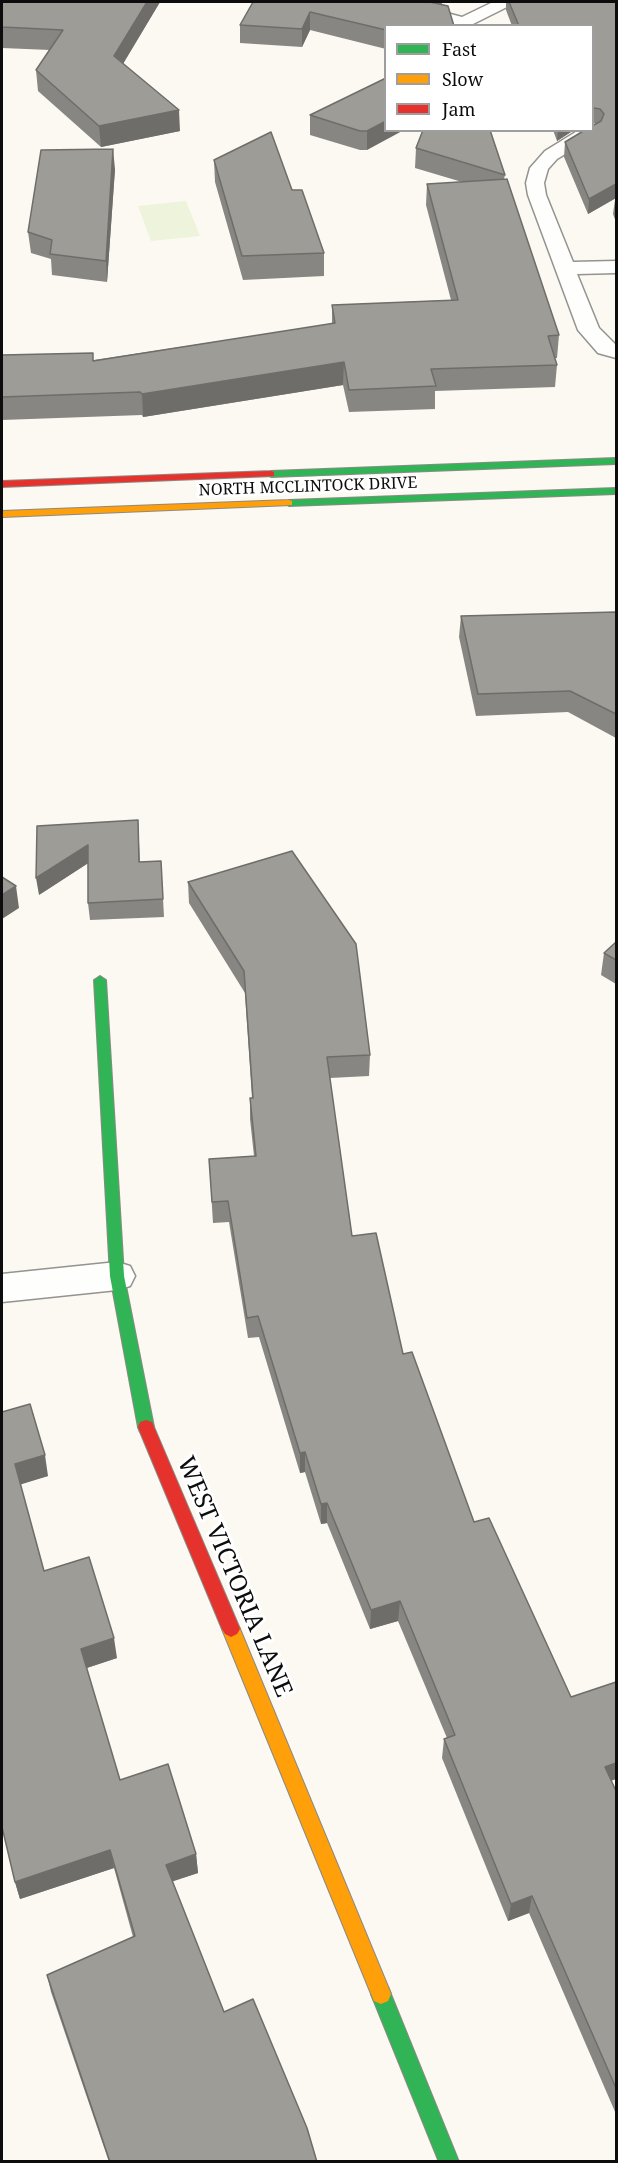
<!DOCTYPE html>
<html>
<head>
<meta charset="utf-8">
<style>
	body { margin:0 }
	#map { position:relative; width:618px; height:2163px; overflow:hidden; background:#fbf9f1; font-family:"Noto Serif",serif }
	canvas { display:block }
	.frame { position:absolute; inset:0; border:3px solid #0d0d0d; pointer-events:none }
	.legend { position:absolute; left:384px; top:24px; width:210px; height:108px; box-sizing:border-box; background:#fff; border:2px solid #9e9e9e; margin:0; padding:8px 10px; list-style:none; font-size:18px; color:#0d0d0d }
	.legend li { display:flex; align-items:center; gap:12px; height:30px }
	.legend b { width:30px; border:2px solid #9e9e9e }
</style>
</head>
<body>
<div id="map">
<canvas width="618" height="2163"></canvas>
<div class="frame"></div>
<ul class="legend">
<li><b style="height:8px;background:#30b455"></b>Fast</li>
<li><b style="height:8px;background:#ff9f0a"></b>Slow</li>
<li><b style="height:8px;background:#e5322d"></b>Jam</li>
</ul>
</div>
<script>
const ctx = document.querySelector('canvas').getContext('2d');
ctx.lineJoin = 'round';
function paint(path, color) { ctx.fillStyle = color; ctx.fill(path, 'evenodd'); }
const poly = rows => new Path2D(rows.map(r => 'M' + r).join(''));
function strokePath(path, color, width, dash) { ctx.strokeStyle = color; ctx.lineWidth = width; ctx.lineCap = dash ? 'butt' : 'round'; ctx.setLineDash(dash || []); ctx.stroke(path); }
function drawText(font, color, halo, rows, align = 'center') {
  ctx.font = font + ' "Noto Serif",serif'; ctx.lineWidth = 6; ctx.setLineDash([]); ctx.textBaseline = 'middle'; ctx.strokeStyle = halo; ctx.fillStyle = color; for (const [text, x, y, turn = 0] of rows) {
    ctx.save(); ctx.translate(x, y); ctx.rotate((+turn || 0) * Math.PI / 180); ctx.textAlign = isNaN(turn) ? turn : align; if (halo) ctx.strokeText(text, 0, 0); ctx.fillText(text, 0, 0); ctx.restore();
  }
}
paint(poly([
	[186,201,200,236,151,241,138,206]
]), '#edf4db');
const street = poly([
	[381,2,405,2,462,17,493,2,513,2,511,5,469,26,458,25,383,5,381,2],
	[592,125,598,126,601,130,598,134,557,159,548,169,544,183,546,195,573,262,616,261,616,273,577,274,599,328,616,345,616,358,598,353,578,330,528,195,526,183,530,168,545,151,579,130,592,130,592,125],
	[117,1262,130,1266,135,1276,130,1286,117,1290,2,1302,2,1274,117,1262]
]);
const fast = poly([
	[616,458,616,464,271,477,266,474,271,471,616,458],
	[616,488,616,494,289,506,284,503,289,500,616,488],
	[100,976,106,980,124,1276,154,1427,152,1432,146,1434,140,1432,138,1427,110,1276,94,980,100,976],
	[381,1984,388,1987,459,2162,439,2162,371,1994,374,1987,381,1984]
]);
const slow = poly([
	[289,500,292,501,292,505,2,517,2,511,289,500],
	[231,1621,237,1624,240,1629,391,1994,388,2001,381,2004,374,2001,222,1629,225,1624,231,1621]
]);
const jam = poly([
	[271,471,274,472,274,476,2,487,2,481,271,471],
	[146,1420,152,1422,154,1427,240,1629,237,1634,231,1637,225,1634,222,1629,138,1427,140,1422,146,1420]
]);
strokePath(street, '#949390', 3);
strokePath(fast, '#8b8a86', 2);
strokePath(slow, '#8b8a86', 2);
strokePath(jam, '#8b8a86', 2);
paint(street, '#fefefd');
paint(fast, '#30b455');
paint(slow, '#ff9f0a');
paint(jam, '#e5322d');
paint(poly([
	[2,2,160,2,123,64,180,131,101,147,38,91,36,70,50,50,2,48],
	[253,2,442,2,442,5,386,26,386,49,310,30,302,47,240,43,240,25],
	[506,2,616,2,616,198,588,214,564,157,565,142,596,123,592,123,592,26,512,26,506,10],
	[386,78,367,150,360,150,310,135,310,115],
	[553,130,574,130,557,141],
	[416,148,505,175,504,179,559,335,557,358,555,358,557,365,555,387,435,391,435,409,349,412,343,385,143,417,142,415,2,420,2,355,94,360,332,324,332,305,451,300,426,205,427,184,462,182,415,168],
	[214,160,324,253,324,276,243,280,215,182],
	[115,169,107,282,52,275,51,259,31,253,28,232],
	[616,199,616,222,613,214,615,200],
	[616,612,616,738,568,712,476,716,459,637,461,616],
	[138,820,140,862,161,861,164,917,90,920,88,903,88,863,39,895],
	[188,882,370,1055,369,1076,330,1078,352,1236,403,1354,474,1522,571,1697,616,1791,616,2114,529,1913,508,1921,442,1758,444,1739,447,1738,398,1621,370,1629,327,1523,321,1524,305,1472,300,1473,259,1337,248,1338,229,1222,213,1223,209,1159,254,1156,250,1119,250,1098,252,1098,245,993,189,903],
	[616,942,616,984,601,975,604,953],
	[2,1412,48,1476,20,1484,44,1571,117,1658,86,1668,120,1780,196,1854,198,1873,172,1881,224,2012,317,2162,109,2162,51,1992,47,1975,133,1937,114,1868,20,1899,15,1882]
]), '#888682');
paint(poly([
	[147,2,160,2,115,77,114,56],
	[310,12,310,30,302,47,302,29],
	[179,110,180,131,101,147,99,126],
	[386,121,386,130,404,130,367,150,367,131],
	[558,130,574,130,557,141],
	[113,149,115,169,107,282,106,261],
	[616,184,616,198,588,214,589,199],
	[344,362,343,385,143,417,142,394],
	[88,845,90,862,39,895,36,878],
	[16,886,19,908,2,919,2,895],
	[305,1452,305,1472,300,1473,300,1453],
	[45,1455,48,1476,19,1485,15,1464],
	[327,1503,327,1523,321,1524,321,1504],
	[400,1601,398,1621,370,1629,371,1610],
	[114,1638,117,1658,84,1669,81,1649],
	[616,1763,616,1779,601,1785,605,1767],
	[110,1850,114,1868,20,1899,15,1882],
	[196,1854,198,1873,168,1883,166,1865],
	[532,1896,529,1913,508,1921,511,1904]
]), '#6f6d6a');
const building = poly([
	[2,2,147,2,114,56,179,110,99,126,36,70,63,30,2,27,2,2],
	[253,2,430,2,448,6,454,26,386,26,386,30,310,12,302,29,240,25,253,2],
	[509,2,616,2,616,184,589,199,565,142,585,130,592,130,592,126,601,121,604,114,600,109,594,108,592,110,592,26,519,26,509,2],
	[386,78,386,121,367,131,360,131,310,115,386,78],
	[423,130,490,130,505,175,416,148,423,130],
	[271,132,292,190,302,190,324,253,242,256,214,160,271,132],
	[113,149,106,261,50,254,52,240,28,232,41,150,113,149],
	[507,179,559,335,548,336,557,365,431,369,436,386,349,390,344,362,142,394,140,392,2,397,2,355,93,353,93,361,335,323,332,305,458,300,427,184,507,179],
	[616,612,616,714,570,691,478,694,461,616,616,612],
	[138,820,139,862,161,861,163,899,88,903,88,845,36,878,37,826,138,820],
	[292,851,356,944,370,1055,327,1057,352,1236,376,1233,403,1354,412,1352,474,1522,489,1518,571,1697,616,1682,616,1763,605,1767,616,1791,616,2088,532,1896,511,1904,444,1739,455,1735,400,1601,371,1610,327,1503,321,1504,305,1452,300,1453,258,1316,247,1318,228,1201,212,1202,209,1159,256,1156,250,1098,253,1098,244,971,188,882,292,851],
	[2,877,16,886,2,895,2,877],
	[616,942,616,960,604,953,616,942],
	[30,1404,45,1455,15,1464,44,1571,89,1557,114,1638,81,1649,120,1780,168,1764,196,1854,166,1865,224,2012,253,1999,307,2128,317,2162,110,2162,47,1975,135,1936,110,1850,15,1882,2,1827,2,1412,30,1404]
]);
paint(building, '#9e9c97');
strokePath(building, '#6f6d6a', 1.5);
drawText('16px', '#0d0d0d', '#fff', [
	["NORTH MCCLINTOCK DRIVE",308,487,-2]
]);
drawText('24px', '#0d0d0d', '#fff', [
	["WEST VICTORIA LANE",234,1577,67]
]);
</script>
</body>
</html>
